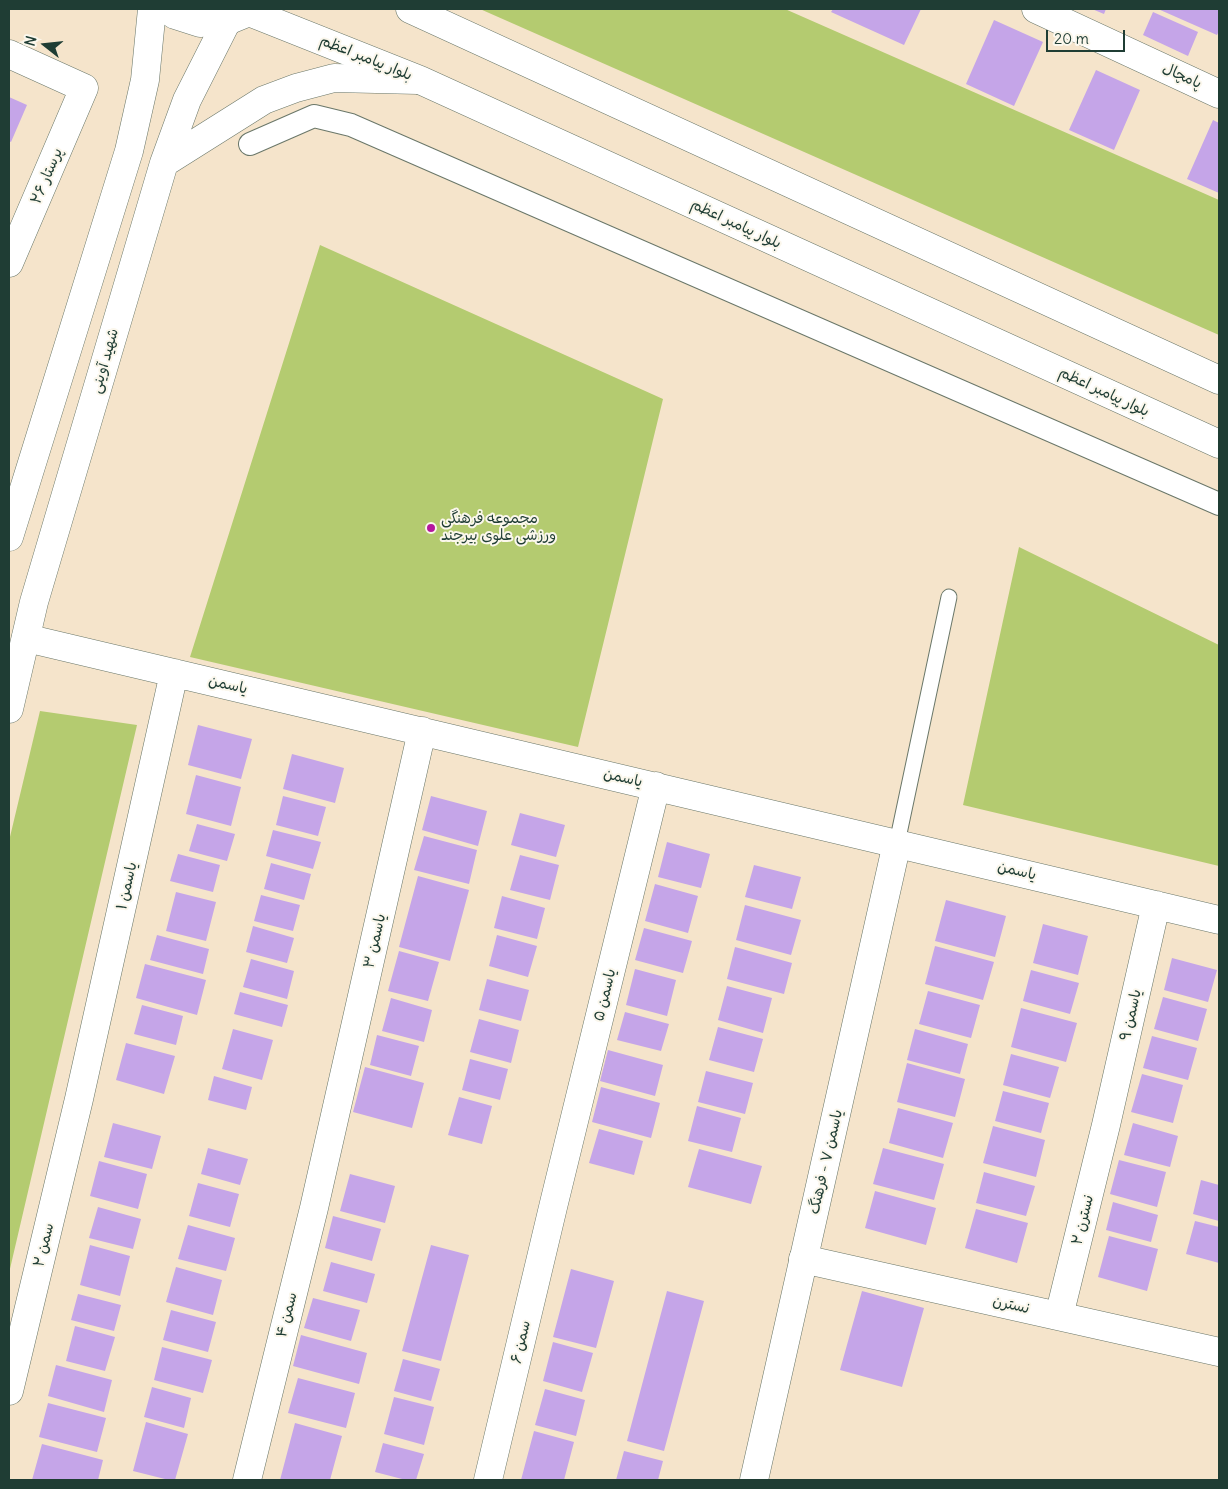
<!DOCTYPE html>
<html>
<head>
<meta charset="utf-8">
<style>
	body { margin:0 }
	#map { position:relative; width:1228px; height:1489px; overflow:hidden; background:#f5e4cb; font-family:Delius,sans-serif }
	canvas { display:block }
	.frame { position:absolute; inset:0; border:10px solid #1f3d34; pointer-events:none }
	.north { position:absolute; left:20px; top:20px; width:50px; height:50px; -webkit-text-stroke:4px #fbf7ec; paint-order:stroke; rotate:286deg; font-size:14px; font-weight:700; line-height:20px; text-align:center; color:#1f3d34 }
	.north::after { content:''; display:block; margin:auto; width:18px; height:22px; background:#1f3d34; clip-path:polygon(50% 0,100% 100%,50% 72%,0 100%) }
	.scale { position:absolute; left:1046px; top:30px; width:79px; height:22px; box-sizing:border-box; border:2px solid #1f3d34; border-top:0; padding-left:6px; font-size:15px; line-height:18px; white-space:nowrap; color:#1f3d34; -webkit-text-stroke:4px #fbf7ec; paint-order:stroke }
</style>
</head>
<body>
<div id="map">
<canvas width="1228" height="1489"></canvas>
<div class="frame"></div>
<div class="north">N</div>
<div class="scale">20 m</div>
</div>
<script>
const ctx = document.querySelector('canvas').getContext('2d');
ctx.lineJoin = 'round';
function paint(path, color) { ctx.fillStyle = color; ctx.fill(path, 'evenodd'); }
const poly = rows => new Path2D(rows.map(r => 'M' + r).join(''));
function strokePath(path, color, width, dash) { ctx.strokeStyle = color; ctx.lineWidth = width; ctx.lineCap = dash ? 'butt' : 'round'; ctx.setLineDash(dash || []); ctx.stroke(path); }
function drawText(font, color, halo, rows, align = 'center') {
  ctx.font = font + ' Delius,"Playpen Sans Arabic",sans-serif'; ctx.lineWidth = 4; ctx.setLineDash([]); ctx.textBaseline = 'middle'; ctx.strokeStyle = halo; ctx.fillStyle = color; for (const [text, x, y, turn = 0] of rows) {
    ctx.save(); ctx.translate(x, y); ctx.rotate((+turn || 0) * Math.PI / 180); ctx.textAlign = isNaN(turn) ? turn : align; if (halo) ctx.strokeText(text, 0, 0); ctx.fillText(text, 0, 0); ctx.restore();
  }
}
paint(poly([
	[480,9,785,9,1219,200,1219,335],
	[320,245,663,399,578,747,190,657],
	[1019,547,1219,645,1219,866,963,805],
	[40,711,137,725,9,1273,9,841]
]), '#b4cb70');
paint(poly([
	[833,9,921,9,904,45,831,12],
	[1092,9,1106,9,1104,14],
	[1158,9,1219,9,1219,31,1217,35],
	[1153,12,1198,32,1188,56,1143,35],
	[994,20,1043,42,1014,106,966,84],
	[1096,70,1140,90,1114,150,1069,130],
	[9,97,27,105,11,142,9,141],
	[1213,120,1219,123,1219,193,1187,179],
	[198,725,252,739,241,779,188,765],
	[292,754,344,768,335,803,283,789],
	[196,775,241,787,231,826,186,814],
	[283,796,326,807,318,836,276,825],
	[431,796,487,811,478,846,422,830],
	[520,813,565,825,556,857,511,845],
	[197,824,235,834,227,861,189,851],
	[273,830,321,842,313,869,266,856],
	[424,836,477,850,469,884,414,870],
	[667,842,710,854,701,888,658,877],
	[178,854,220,865,213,892,170,881],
	[520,855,559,865,550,900,510,890],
	[271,863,311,874,304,900,264,889],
	[754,865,801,877,792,909,745,897],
	[418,876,469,890,450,961,399,947],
	[655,884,698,896,688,933,645,921],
	[176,892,216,902,206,941,166,931],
	[261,895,300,905,293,931,254,921],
	[502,896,545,908,537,939,494,928],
	[946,900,1006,916,995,957,935,941],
	[745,905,801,920,791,955,736,940],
	[1043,924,1088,936,1078,975,1033,963],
	[253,926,294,938,287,963,246,952],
	[644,928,692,941,683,973,635,960],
	[157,935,209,949,203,974,150,960],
	[497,935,537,946,528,977,489,966],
	[935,946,994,962,983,1000,925,984],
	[735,947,792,963,784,994,727,979],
	[399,951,439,962,428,1001,388,991],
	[1172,958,1217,970,1208,1002,1164,990],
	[251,959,294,971,287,999,243,987],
	[145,964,206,980,197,1015,136,998],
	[635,969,676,980,667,1016,626,1005],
	[1031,970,1079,983,1070,1014,1023,1001],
	[487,979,529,990,521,1021,479,1010],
	[727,986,772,998,763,1033,718,1020],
	[928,991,980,1005,971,1038,919,1024],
	[240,992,288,1005,282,1027,234,1014],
	[1163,997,1207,1009,1198,1041,1154,1029],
	[391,998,432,1010,424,1042,382,1031],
	[142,1005,183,1016,176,1045,134,1034],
	[1021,1008,1077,1023,1066,1062,1011,1047],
	[625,1012,669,1024,661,1051,617,1040],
	[479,1019,519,1030,511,1063,470,1052],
	[718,1027,763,1039,754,1072,709,1060],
	[233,1029,273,1040,262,1080,222,1069],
	[915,1029,968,1044,960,1074,907,1060],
	[377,1035,419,1046,411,1076,370,1065],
	[1152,1036,1197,1048,1188,1080,1143,1068],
	[126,1043,175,1056,164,1094,116,1080],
	[608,1050,663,1065,655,1096,600,1081],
	[1011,1054,1059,1067,1050,1098,1003,1085],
	[470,1059,508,1069,500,1100,462,1090],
	[907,1063,965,1079,955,1117,897,1102],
	[365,1067,424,1083,412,1128,353,1112],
	[706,1071,753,1083,745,1114,698,1102],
	[1142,1074,1183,1085,1173,1123,1131,1112],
	[214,1076,252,1087,246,1110,208,1100],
	[601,1087,660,1103,651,1138,592,1122],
	[1003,1091,1049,1103,1041,1133,995,1121],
	[459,1097,492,1106,482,1144,448,1135],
	[697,1106,741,1118,732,1152,688,1141],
	[898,1108,953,1123,943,1158,889,1143],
	[113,1123,161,1136,152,1169,104,1157],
	[1133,1123,1178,1136,1170,1167,1124,1155],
	[993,1126,1045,1140,1036,1177,983,1163],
	[599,1129,643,1141,634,1175,589,1163],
	[208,1148,248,1159,240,1185,201,1174],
	[883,1148,944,1164,934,1200,873,1184],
	[699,1149,762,1166,751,1204,688,1187],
	[1119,1160,1166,1172,1157,1207,1110,1194],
	[99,1161,147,1174,138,1209,90,1196],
	[984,1172,1035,1186,1026,1216,976,1203],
	[350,1174,395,1186,385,1223,340,1211],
	[1201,1180,1219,1185,1219,1221,1193,1214],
	[198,1183,239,1194,230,1227,189,1216],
	[875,1191,936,1208,926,1245,865,1228],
	[1113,1202,1158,1215,1151,1242,1106,1230],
	[98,1207,141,1219,133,1249,89,1238],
	[976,1209,1028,1223,1017,1263,965,1248],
	[333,1216,381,1229,372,1261,325,1248],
	[1195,1221,1219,1227,1219,1263,1186,1254],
	[188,1225,235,1238,226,1271,178,1259],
	[1109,1236,1158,1249,1147,1291,1098,1277],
	[90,1245,130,1256,120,1296,80,1285],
	[431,1245,469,1255,441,1361,402,1351],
	[331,1262,375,1274,367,1303,323,1291],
	[176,1267,222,1280,213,1315,166,1302],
	[571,1269,614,1281,596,1348,553,1337],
	[667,1291,704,1301,664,1451,627,1441],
	[862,1291,924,1308,902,1387,840,1370],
	[78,1294,121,1305,114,1331,71,1320],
	[313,1298,360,1310,351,1341,304,1328],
	[171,1310,216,1322,208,1352,163,1340],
	[75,1326,115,1337,105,1371,66,1361],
	[301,1335,367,1353,359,1384,293,1366],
	[553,1342,593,1353,582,1392,543,1381],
	[162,1347,212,1360,203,1393,154,1380],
	[403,1359,440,1369,431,1401,394,1391],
	[56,1365,112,1380,104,1412,48,1396],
	[298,1378,355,1393,346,1428,288,1413],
	[152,1387,191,1398,184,1428,144,1417],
	[545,1389,585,1400,576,1436,535,1425],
	[394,1397,434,1407,424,1445,384,1434],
	[48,1403,106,1418,97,1452,39,1437],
	[146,1422,188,1434,175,1480,169,1480,133,1471],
	[295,1423,342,1436,330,1480,280,1480],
	[534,1431,574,1442,564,1480,521,1480],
	[383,1443,424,1454,416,1480,406,1480,375,1472],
	[42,1444,103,1460,98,1480,32,1480],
	[624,1451,663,1461,658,1480,616,1480]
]), '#c5a5e8');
const service = poly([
	[897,843,949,597]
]);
const pedestrian = poly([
	[250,144,314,116,351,125,1219,504]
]);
const minor = poly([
	[1036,9,1219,94],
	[9,54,84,88,9,263],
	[26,638,1219,920],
	[803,1259,1219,1352],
	[1059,1316,1106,1125,1156,905],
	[9,1391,79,1099,174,673],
	[247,1480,314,1208,422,731],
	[488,1480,554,1203,656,786]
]);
const tertiary = poly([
	[754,1480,897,843]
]);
const secondary = poly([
	[164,163,264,100,296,88,334,78,418,80],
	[9,537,129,151,145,80,152,9],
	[9,709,34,602,164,163,187,100,227,21]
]);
const primary = poly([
	[166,9,175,15,200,23,227,21,249,12,253,9],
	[410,9,1219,380],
	[249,12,420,80,1219,444]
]);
strokePath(service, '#6a7769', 17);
strokePath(pedestrian, '#6a7769', 24);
strokePath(minor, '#6a7769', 29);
strokePath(tertiary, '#6a7769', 29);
strokePath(secondary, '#6a7769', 29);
strokePath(primary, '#6a7769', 29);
strokePath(service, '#fff', 15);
strokePath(pedestrian, '#fff', 22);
strokePath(minor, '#fff', 28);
strokePath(tertiary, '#fff', 28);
strokePath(secondary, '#fff', 28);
strokePath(primary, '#fff', 28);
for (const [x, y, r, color] of [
	[431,528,5,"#b5179e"]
]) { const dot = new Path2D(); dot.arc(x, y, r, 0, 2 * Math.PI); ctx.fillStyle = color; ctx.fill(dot); strokePath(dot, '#fbf7ec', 2); }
drawText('15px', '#1f3d34', '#fbf7ec', [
	["بلوار پیامبر اعظم",366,58,22],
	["پامچال",1182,76,25],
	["پرستار ۲۶",47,176,-67],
	["بلوار پیامبر اعظم",736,224,25],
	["شهید آوینی",105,361,-74],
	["بلوار پیامبر اعظم",1104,392,25],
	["یاسمن",228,685,13],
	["یاسمن",623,778,13],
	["یاسمن",1017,871,14],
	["یاسمن ۱",127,886,-77],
	["یاسمن ۳",375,941,-77],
	["یاسمن ۵",605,995,-76],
	["یاسمن ۹",1131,1015,-77],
	["یاسمن ۷ - فرهنگ",826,1162,-77],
	["نسترن ۲",1083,1220,-76],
	["سمن ۲",44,1245,-76],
	["نسترن",1011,1305,13],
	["سمن ۴",287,1315,-76],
	["سمن ۶",521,1342,-77]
]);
drawText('15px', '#1f3d34', '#fbf7ec', [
	["مجموعه فرهنگی",441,519],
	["ورزشی علوی بیرجند",441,536]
], 'left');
</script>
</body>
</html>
